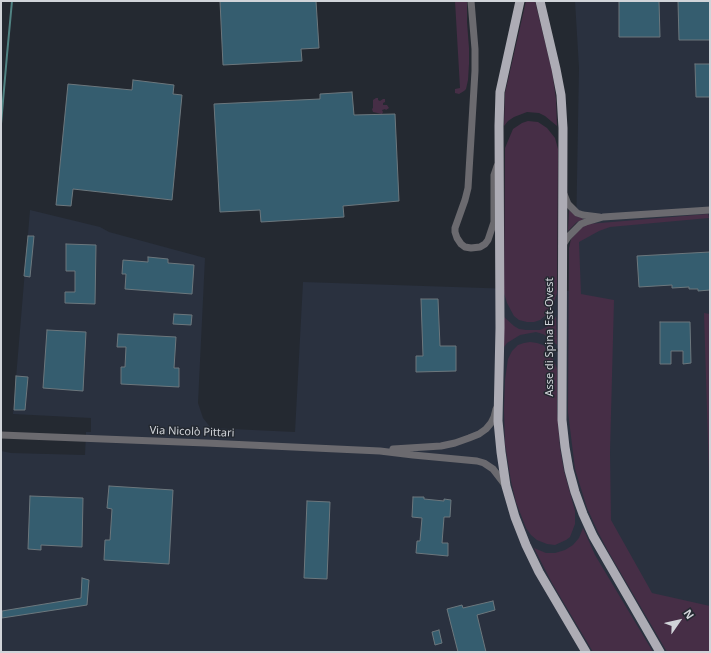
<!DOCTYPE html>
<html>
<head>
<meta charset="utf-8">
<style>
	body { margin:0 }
	#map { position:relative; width:711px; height:653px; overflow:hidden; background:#242931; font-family:"Noto Sans",sans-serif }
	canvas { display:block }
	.frame { position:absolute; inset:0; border:2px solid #d1d4d9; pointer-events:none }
	.north { position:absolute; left:659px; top:601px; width:40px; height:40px; -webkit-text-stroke:3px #242931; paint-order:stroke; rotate:56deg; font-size:11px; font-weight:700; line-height:16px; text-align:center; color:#d1d4d9 }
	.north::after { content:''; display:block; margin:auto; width:14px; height:18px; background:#d1d4d9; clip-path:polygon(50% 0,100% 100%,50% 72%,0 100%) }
</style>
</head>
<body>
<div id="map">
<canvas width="711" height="653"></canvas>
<div class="frame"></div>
<div class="north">N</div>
</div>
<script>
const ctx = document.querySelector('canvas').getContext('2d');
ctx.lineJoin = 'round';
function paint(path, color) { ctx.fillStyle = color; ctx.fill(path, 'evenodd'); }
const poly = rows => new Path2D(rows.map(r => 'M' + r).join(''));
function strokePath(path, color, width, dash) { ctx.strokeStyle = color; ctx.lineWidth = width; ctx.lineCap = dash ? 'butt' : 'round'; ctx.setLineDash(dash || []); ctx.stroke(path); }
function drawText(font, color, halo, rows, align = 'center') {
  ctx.font = font + ' "Noto Sans",sans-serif'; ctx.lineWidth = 3; ctx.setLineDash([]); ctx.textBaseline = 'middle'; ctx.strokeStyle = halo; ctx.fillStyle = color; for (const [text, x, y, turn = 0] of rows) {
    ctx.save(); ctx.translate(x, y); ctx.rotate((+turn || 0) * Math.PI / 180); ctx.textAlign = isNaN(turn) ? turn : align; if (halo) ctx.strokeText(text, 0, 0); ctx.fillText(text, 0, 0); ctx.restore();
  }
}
paint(poly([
	[575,1,710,1,710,652,1,652,1,451,11,453,85,455,86,432,91,432,91,418,13,414,30,210,100,227,109,232,205,258,198,403,203,418,211,428,295,432,303,282,575,291,579,68]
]), '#2a313f');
paint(poly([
	[455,1,467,1,467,22,469,48,469,64,468,80,466,89,464,91,459,94,455,93,455,89,460,88],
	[526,1,535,1,552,71,556,99,557,126,545,116,539,113,527,112,514,117,508,121,504,126,505,93],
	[376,98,378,98,378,100,380,101,383,99,385,99,385,102,383,103,383,105,387,105,389,108,386,110,385,109,382,110,383,112,382,114,373,112,372,109,373,108,373,100],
	[528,121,538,122,547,128,555,138,558,149,557,293,554,302,551,309,546,315,540,320,534,322,527,322,519,320,514,316,507,303,504,293,505,148,513,129,522,123],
	[569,210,576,216,584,219,577,222,568,231],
	[708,214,709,218,610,227,599,231,579,242,581,294,614,300,610,452,611,520,652,593,710,606,710,652,667,652,608,551,598,532,587,508,575,469,568,412,569,248,571,239,581,228,588,224],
	[704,313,710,314,710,508],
	[556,316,557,345,550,338,543,334,536,332,520,335,507,343,504,347,504,317,514,326,519,329,526,330,540,330,547,327,553,321],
	[530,342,537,343,543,345,548,350,554,361,557,369,557,409,560,448,564,471,575,511,575,524,570,537,566,540,555,545,547,544,537,540,531,535,526,528,516,502,511,481,505,444,504,409,505,380,508,359,512,351,518,345,524,343],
	[583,528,595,555,653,652,593,652,552,583,534,548,546,553,555,553,565,550,573,545,579,538]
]), '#462e46');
strokePath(poly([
	[1,124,7,55,12,1]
]), '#518383', 2);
const building = poly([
	[220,1,316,1,319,48,301,49,302,61,223,65,220,1],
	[619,1,659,1,660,37,619,37,619,1],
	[678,1,710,1,710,40,679,40,678,1],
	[695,64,710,64,710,97,696,97,695,64],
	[133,80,174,85,173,94,182,95,172,200,73,189,71,206,56,205,68,84,132,90,133,80],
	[352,92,354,115,395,114,399,201,343,206,344,217,261,222,260,210,220,212,214,104,320,99,320,94,352,92],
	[28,236,34,236,30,277,24,276,28,236],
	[66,244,96,245,95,304,65,303,65,292,75,292,75,271,66,271,66,244],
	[710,252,710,290,698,291,698,289,689,289,689,287,672,288,672,285,639,287,637,256,710,252],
	[148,257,168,259,168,263,194,265,192,294,125,289,126,274,122,274,123,260,148,262,148,257],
	[421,299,438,299,440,346,456,346,456,371,416,372,416,356,423,356,421,299],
	[174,314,192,315,191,325,173,324,174,314],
	[660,322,690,322,691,363,683,364,683,351,671,351,671,364,660,364,660,322],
	[47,330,86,332,83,391,43,388,47,330],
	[118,334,176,337,174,368,179,368,179,387,121,384,121,367,125,367,126,347,117,347,118,334],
	[16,376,28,377,25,410,14,410,16,376],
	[109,486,173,490,169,564,104,560,105,540,110,540,112,509,107,508,109,486],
	[30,496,83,498,82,547,41,545,41,550,28,549,30,496],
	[413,497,424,497,424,499,444,501,444,499,451,500,450,517,444,517,442,543,448,543,448,556,416,553,417,541,420,541,422,518,412,517,413,497],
	[307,501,330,502,327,579,304,578,307,501],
	[82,578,89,580,87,605,2,618,2,611,81,598,82,578],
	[493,601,495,610,477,615,486,652,458,652,447,609,462,605,463,608,493,601],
	[439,630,442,643,435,645,432,632,439,630]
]);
paint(building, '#355d6f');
strokePath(building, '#6c777d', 1);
strokePath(poly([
	[471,1,475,49,475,71,468,188,465,200,455,228,455,232,457,238,461,244,465,247,471,248,480,247,485,244,488,240,494,222,494,175,497,166],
	[564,194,568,204,577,213,583,215,599,217],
	[562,246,568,237,581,224,586,222,603,217,710,210],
	[1,435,206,443,380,451,413,455,477,461,484,463,493,469,506,486],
	[393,449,441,446,455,443,469,438,479,434,486,429,491,423,494,417,496,409]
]), '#6b6a6f', 7);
strokePath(poly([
	[520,1,500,92,499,126,500,328,498,421,501,452,506,486,515,517,526,545,539,572,586,652],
	[540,1,556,69,561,95,563,128,562,420,565,447,569,470,575,492,583,514,593,536,660,652]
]), '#adacb5', 9);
drawText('11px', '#d1d4d9', '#242931', [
	["Asse di Spina Est-Ovest",550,337,-90],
	["Via Nicolò Pittari",192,432,2]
]);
</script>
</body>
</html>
